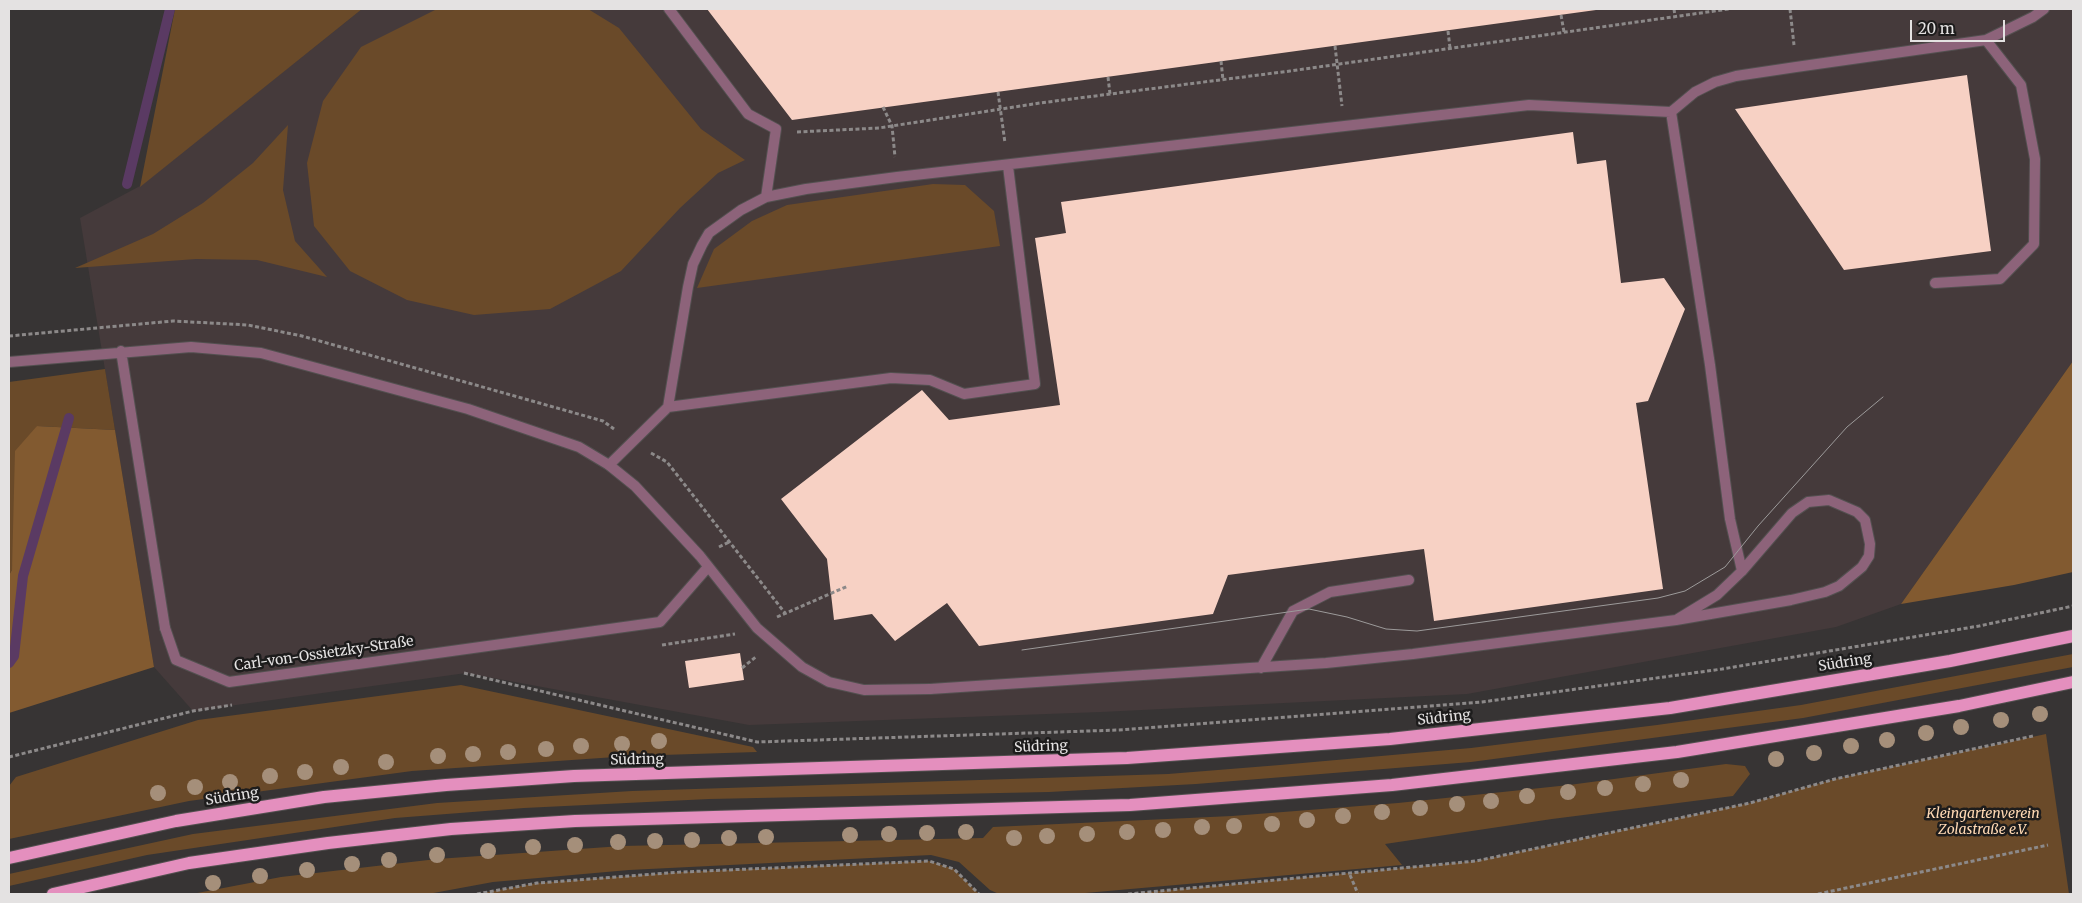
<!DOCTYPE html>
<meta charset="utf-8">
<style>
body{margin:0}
#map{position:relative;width:2082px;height:903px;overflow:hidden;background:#373434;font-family:Merriweather,serif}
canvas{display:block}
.frame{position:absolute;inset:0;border:10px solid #e4e2e2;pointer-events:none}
.scale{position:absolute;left:1910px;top:20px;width:95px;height:22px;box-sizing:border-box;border:2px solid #e4e2e2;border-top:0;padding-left:6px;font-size:15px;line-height:18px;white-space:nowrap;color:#e4e2e2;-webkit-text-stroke:4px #1d1c1c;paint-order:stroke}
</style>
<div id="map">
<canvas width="2082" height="903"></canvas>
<div class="frame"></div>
<div class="scale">20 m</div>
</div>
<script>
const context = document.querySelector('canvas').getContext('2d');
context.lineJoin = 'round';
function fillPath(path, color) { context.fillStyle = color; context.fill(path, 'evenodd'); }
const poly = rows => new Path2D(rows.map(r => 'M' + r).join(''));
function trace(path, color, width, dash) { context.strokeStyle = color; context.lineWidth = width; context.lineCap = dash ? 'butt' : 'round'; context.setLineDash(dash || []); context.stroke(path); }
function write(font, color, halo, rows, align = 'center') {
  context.font = font + ' Merriweather,serif'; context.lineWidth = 5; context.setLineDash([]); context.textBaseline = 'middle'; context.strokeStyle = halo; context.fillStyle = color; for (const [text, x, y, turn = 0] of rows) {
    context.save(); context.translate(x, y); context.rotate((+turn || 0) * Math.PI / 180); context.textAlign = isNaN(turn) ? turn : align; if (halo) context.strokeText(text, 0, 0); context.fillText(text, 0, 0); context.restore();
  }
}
fillPath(poly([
 [362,9,2073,9,2073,361,1901,604,1836,627,1467,694,1101,712,749,725,466,673,193,711,154,667,80,218,140,186]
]), '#453a3b');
fillPath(poly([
 [175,9,362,9,140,187],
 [437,9,588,9,619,28,701,129,745,160,718,173,680,208,621,271,550,309,474,315,407,300,350,271,314,226,307,163,323,101,361,47],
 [288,125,283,190,295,241,327,277,257,260,196,259,75,268,153,234,203,203,253,163],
 [933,184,965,185,994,211,1000,246,697,288,714,249,752,221,787,205],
 [105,369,115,430,37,426,12,570,9,575,9,382],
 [2073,654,2073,667,1803,718,1471,762,1196,784,1049,792,709,799,524,808,395,818,147,855,9,886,9,874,193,834,437,803,632,791,1168,774,1280,765,1471,748,1657,725,1801,705],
 [461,685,753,747,757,752,630,756,412,771,189,801,9,839,9,786,16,777,198,720],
 [2046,734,2069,894,1128,894,1476,861,1750,803,1835,779],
 [1726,764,1745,766,1750,774,1733,796,1552,819,1385,844,1402,865,1074,894,999,894,990,890,959,862,931,855,629,870,493,882,428,894,192,894,281,877,437,859,622,846,983,838,993,827,1232,816,1398,803,1569,785],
 [929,861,954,869,979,894,477,894,537,883,682,872]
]), '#6a4a29');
fillPath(poly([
 [2073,361,2073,572,2014,585,1901,604],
 [37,426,115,430,154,667,9,713,9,575,12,570,15,451]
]), '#825a30');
trace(poly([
 [127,184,170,9],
 [9,663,14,656,23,576,69,418]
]), '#5a3a63', 10);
fillPath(poly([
 [707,9,1596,9,1596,10,792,120],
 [1967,75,1991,251,1844,270,1735,109],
 [1573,132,1577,164,1606,160,1621,283,1664,278,1685,309,1648,401,1636,403,1663,589,1434,621,1424,549,1228,575,1213,614,979,646,947,603,895,641,872,614,834,620,827,559,781,499,922,390,949,420,1060,405,1035,238,1066,233,1061,202],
 [740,653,744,680,689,688,685,661]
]), '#f7d1c4');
const lane = poly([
 [669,9,748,114,776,129,766,197],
 [1671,112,1710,365,1730,519,1742,571],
 [1935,283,2000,279,2034,244,2035,159,2021,85,1986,40],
 [668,407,688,287,693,264,702,245,709,233,741,210,766,197,806,189,897,177,1529,105,1671,112,1695,92,1715,82,1736,76,1796,67,1986,40,2033,17,2044,9],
 [609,465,668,407,891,378,930,380,964,394,1035,384,1008,166],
 [165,628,176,660,229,682,660,622,708,567],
 [1261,668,1293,611,1330,592,1409,580],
 [930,689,1326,663,1413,654,1676,620,1791,600,1825,592,1839,586,1862,567,1869,556,1870,544,1865,520,1857,512,1829,500,1808,502,1792,513,1742,571,1717,595,1676,620]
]);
const street = poly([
 [121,351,165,628],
 [9,362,191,347,261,353,468,409,579,447,609,465,635,486,700,556,757,628,802,667,829,682,864,690,930,689]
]);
const primary = poly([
 [9,858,176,821,324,797,446,785,574,776,1127,758,1390,739,1670,708,1950,661,2073,636],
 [53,894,189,863,328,843,451,829,575,821,1130,805,1392,785,1677,752,1959,706,2073,682]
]);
trace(lane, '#535050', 12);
trace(street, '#535050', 12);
trace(primary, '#535050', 14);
trace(poly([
 [1674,9,1675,16],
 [1790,9,1794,45],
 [1561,15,1564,32],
 [1448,31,1450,48],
 [1335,46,1342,106],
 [1221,61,1223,80],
 [1108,77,1110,94],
 [998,92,1005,143],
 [883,107,892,126,895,157],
 [797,132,879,128,1040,103,1290,71,1729,9],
 [9,336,173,321,248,325,302,336,603,421,614,429],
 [651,453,667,462,785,613],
 [719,547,729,542],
 [777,617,848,586],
 [662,645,735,634],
 [742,668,757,656],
 [464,673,757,742,1119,730,1482,702,1722,669,1979,626,2073,606],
 [9,757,193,711,232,705],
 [1350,875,1358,894],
 [477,894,537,883,682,872,929,861,954,869,979,894],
 [1128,894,1476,861,1750,803,1835,779,2033,736],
 [1818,894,2048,845]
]), '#8c8989', 3, [4, 2.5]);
trace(lane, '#8d637a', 10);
trace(street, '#8d637a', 10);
trace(primary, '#e48fbe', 12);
trace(poly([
 [1022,650,1309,609,1347,617,1386,629,1417,631,1658,598,1685,591,1725,567,1758,526,1847,427,1883,397]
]), '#9c9a9a', 1);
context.fillStyle = '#a58f7a';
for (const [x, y] of [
 [2040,714],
 [2001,720],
 [1961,727],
 [1926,733],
 [1887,740],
 [659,741],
 [622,744],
 [581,746],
 [1851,746],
 [546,749],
 [508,752],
 [1814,753],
 [473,754],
 [438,756],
 [1776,759],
 [386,762],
 [341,767],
 [305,772],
 [270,776],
 [1681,780],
 [230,782],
 [1643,784],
 [195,787],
 [1605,788],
 [1568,792],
 [158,793],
 [1527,796],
 [1491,801],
 [1457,804],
 [1420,808],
 [1382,812],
 [1343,816],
 [1307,820],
 [1272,824],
 [1234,826],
 [1202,827],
 [1163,830],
 [966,832],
 [1127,832],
 [927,833],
 [889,834],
 [1087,834],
 [850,835],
 [1047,836],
 [766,837],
 [729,838],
 [1014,838],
 [692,840],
 [655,841],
 [618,842],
 [575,845],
 [533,847],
 [488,851],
 [437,855],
 [389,860],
 [352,864],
 [307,870],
 [260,876],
 [213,883]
]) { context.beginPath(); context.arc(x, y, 8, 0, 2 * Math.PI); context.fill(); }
write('14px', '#e4e2e2', '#1d1c1c', [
 ["Carl-von-Ossietzky-Straße",324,654,-8],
 ["Südring",1845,663,-9],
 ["Südring",1444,718,-6],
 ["Südring",1041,747,-2],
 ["Südring",637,760,-1],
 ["Südring",232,797,-9]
]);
write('italic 14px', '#ffd9b4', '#1d1c1c', [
 ["Kleingartenverein",1983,814],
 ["Zolastraße e.V.",1983,830]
]);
</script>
